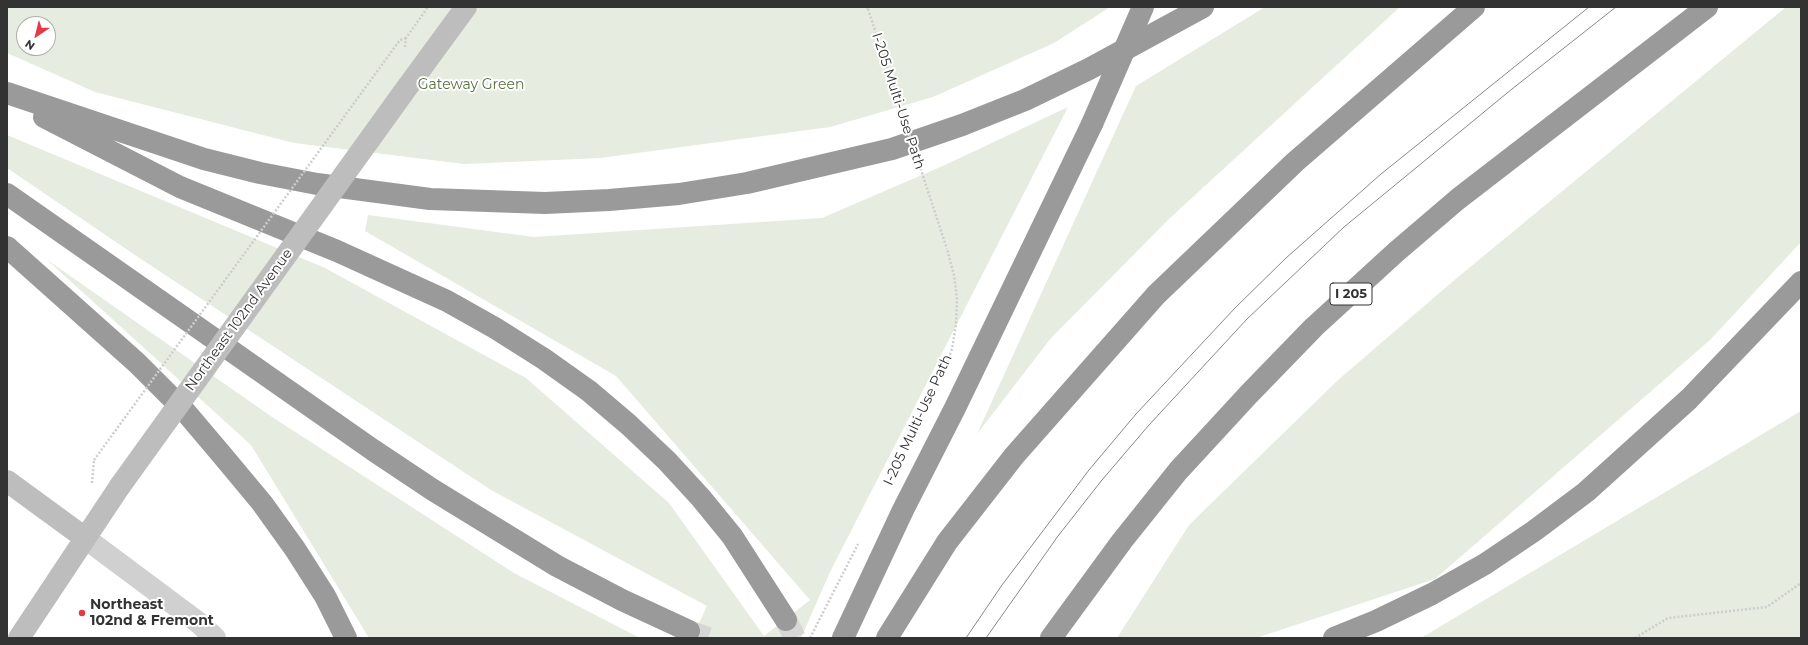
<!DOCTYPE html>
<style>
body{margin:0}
#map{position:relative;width:1808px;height:645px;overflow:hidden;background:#fff;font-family:Montserrat,sans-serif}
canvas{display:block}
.frame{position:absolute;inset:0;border:8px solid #333;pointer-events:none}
.north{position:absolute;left:16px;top:16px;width:40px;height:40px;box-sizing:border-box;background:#fff;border:1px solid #adadad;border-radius:50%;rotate:215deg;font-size:11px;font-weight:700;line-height:16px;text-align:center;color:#333}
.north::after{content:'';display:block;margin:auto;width:14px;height:18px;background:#e63946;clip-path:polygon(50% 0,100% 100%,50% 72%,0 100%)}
</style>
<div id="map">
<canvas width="1808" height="645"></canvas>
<div class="frame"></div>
<div class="north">N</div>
</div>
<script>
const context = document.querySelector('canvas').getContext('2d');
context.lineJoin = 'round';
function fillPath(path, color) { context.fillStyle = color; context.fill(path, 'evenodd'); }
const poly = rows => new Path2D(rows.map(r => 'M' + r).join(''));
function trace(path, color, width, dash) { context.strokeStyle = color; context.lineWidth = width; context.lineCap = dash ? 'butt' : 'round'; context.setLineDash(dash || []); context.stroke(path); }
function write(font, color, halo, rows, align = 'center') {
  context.font = font + ' Montserrat,sans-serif'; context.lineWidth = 4; context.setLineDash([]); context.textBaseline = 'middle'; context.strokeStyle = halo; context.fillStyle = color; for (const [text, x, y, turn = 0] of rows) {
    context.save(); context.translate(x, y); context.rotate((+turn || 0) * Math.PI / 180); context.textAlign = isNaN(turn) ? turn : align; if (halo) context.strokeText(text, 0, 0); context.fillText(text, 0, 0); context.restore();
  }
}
fillPath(poly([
 [7,7,1110,7,1054,43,933,97,830,127,600,158,464,164,294,143,95,92,7,53],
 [24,24,48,24,48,48,24,48],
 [1265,7,1400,7,1170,218,1051,338,977,434,1136,86],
 [1786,7,1801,7,1801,242,1710,340,1435,579,1256,638,1117,638,1189,525,1338,380,1458,277],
 [1068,107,830,572,801,638,692,638,707,606,491,490,138,257,7,168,7,135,325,268,526,378,669,503,764,636,810,600,616,376,365,231,368,215,534,237,822,218,945,165],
 [46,259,272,417,514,573,640,638,369,638,251,445],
 [1801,411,1801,638,1421,638]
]), '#e6ecdf');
trace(poly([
 [786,620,795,638],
 [689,631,708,638]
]), '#d6d6d6', 22, [22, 11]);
trace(poly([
 [867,7,868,9],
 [405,47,406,38,428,7],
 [946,366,952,349,956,324,957,299,954,275,947,249],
 [92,483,94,460],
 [810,638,858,544],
 [1635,638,1668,618,1767,607,1801,583]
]), '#cdcdcd', 2.5, [2, 2]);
trace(poly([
 [85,538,199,623,215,638]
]), '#d0d0d0', 22);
trace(poly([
 [403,93,466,7],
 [7,481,85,538],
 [19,638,120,486]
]), '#bdbdbd', 22);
trace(poly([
 [7,93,204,159,260,173,317,184,430,199,545,203,609,200,679,194,747,183,892,149,962,125,1025,100,1089,69,1203,7],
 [44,117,180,187,337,251,447,301,495,328,544,359,589,391,629,425,667,461,701,498,732,536,786,620],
 [7,194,373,450,433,490,557,566,622,600,689,631],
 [7,247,137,363,183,409,222,455,262,503,295,549,325,596,346,638],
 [843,638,903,510,955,408,1092,124],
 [887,638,947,542,1014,456,1156,295,1295,162,1474,7],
 [1051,638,1122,541,1178,471,1249,394,1314,327,1396,252,1458,199,1707,7],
 [1334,638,1376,621,1432,594,1485,564,1534,531,1586,492,1689,399,1801,282]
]), '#9a9a9a', 22);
trace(poly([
 [966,638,1002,585,1089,470,1136,414,1235,308,1286,258,1381,174,1589,7],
 [986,638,1058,536,1102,480,1149,425,1247,319,1344,227,1512,89,1616,7]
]), '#888', 1);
trace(poly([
 [868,9,947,249],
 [94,460,400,40,406,38]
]), '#cdcdcd', 2.5, [2, 2]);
trace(poly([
 [120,486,403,93]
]), '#bdbdbd', 22);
trace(poly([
 [1092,124,1143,7]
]), '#9a9a9a', 22);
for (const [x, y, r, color] of [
 [82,613,4,"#e63946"]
]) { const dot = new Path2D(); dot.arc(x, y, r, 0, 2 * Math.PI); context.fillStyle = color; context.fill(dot); trace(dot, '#fff', 1.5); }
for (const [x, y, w] of [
 [1351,294,42]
]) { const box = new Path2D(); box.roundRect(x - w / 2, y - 11, w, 22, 3); context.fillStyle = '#fff'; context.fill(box); trace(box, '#333', 1); }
write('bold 13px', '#333', null, [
 ["I 205",1351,294]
]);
write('14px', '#56703f', '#fff', [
 ["Gateway Green",471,85]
]);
write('14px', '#333', '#fff', [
 ["I-205 Multi-Use Path",898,101,72],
 ["Northeast 102nd Avenue",239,320,-54],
 ["I-205 Multi-Use Path",918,420,-65]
]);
write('bold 14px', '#333', '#fff', [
 ["Northeast",90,605],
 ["102nd & Fremont",90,621]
], 'left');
</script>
